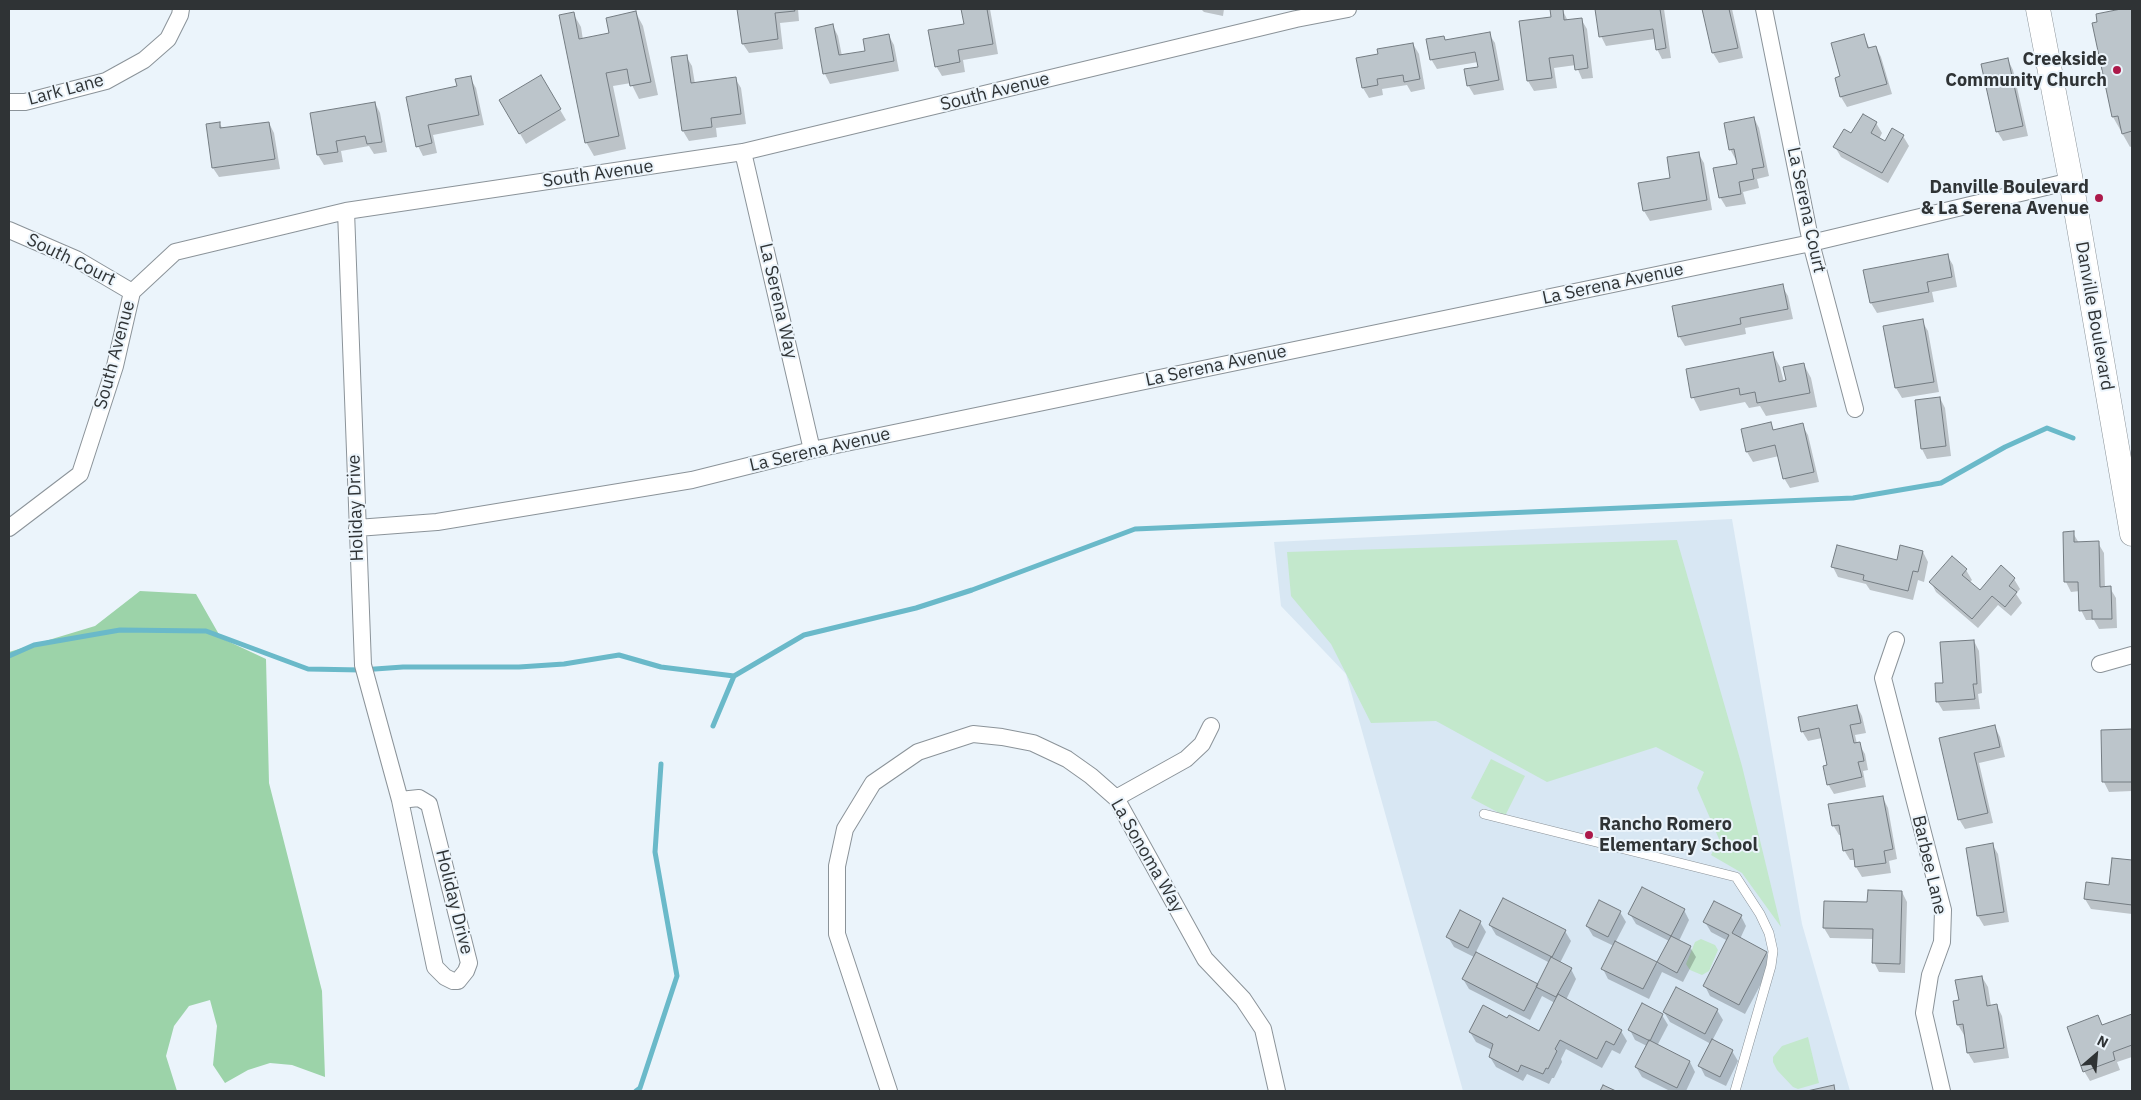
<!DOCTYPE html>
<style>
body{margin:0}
#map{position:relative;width:2141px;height:1100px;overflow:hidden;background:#ebf4fb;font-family:"IBM Plex Sans",sans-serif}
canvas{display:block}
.frame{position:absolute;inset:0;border:10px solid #2f3335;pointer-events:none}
.north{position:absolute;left:2071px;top:1030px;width:50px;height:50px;-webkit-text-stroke:4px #ebf4fb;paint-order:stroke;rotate:27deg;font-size:14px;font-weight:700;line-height:20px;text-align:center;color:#2f3335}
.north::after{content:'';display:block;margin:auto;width:18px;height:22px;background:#2f3335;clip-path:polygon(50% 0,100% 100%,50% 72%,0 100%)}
</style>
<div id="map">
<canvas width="2141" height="1100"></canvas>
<div class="frame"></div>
<div class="north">N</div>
</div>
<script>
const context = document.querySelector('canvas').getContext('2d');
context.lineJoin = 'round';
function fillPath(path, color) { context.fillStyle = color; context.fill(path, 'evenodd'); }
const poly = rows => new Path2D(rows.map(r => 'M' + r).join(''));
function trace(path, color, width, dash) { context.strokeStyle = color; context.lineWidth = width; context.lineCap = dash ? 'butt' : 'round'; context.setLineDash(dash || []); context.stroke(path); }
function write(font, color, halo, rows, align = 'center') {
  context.font = font + ' "IBM Plex Sans",sans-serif'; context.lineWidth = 4; context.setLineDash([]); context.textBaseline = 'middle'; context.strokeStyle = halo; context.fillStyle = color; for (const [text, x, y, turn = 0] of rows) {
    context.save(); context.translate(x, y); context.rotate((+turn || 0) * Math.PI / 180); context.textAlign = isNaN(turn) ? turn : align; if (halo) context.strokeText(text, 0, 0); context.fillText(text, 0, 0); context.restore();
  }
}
fillPath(poly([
 [1732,519,1802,924,1850,1091,1463,1091,1346,674,1281,606,1274,542]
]), '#d8e7f3');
fillPath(poly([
 [1677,540,1742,766,1781,927,1742,873,1711,855,1719,839,1697,788,1704,772,1656,747,1547,782,1436,721,1371,723,1331,644,1291,596,1287,552],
 [1491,759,1525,776,1505,816,1471,798],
 [1701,939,1715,945,1718,950,1709,971,1702,975,1690,970,1686,964,1695,942],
 [1808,1037,1819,1083,1798,1089,1793,1087,1777,1070,1773,1062,1773,1057,1782,1046]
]), '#c3e8cc');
fillPath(poly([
 [140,591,196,594,221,638,266,659,269,783,322,991,325,1077,292,1065,270,1063,248,1070,225,1083,213,1065,217,1026,210,1000,189,1006,174,1026,166,1056,177,1091,9,1091,9,652,95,626]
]), '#9cd3a9');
fillPath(poly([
 [738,9,798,9,799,21,780,23,783,49,749,53,743,44],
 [962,9,990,9,998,54,963,60,965,72,942,76,936,66,965,25],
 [1201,9,1224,9,1223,16,1204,12],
 [1562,9,1568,21,1581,19,1587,29,1593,78,1582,79,1576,65,1554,68,1557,88,1534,91,1528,81,1553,18],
 [1596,9,1664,9,1671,58,1662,59,1657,49,1655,39,1606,46,1601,36],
 [1704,9,1732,9,1743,58,1719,63,1713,53],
 [2127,9,2132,9,2132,146,2130,147,2113,117,2093,24,2099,23,2097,15],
 [573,13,581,27,583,40,611,34,636,13,643,26,658,95,639,99,631,83,613,86,626,149,594,156,586,142],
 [833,26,838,36,842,56,866,52,889,36,894,45,899,71,830,84,825,74,816,29],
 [1489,34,1495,43,1504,90,1474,95,1468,85,1479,68,1478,62,1437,69,1431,59,1446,41],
 [1863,35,1870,49,1876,47,1881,57,1892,94,1847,107,1841,97,1836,78,1842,77],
 [1413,44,1419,54,1425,89,1411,92,1407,85,1382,89,1383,95,1369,98,1363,88,1379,55],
 [686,56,692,66,695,84,735,78,741,88,746,124,716,128,717,137,689,141,683,131,672,58],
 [2008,60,2013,70,2028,136,2003,141,1997,131],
 [541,77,566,120,526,144,501,101],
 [470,78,476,88,484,125,433,135,437,153,423,156,418,146,407,98,458,87],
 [375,103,380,113,387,152,374,154,369,146,341,151,343,162,324,165,318,155,311,114],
 [1863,116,1876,123,1882,133,1879,139,1885,143,1903,136,1909,146,1888,183,1841,157,1835,147,1852,135],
 [1754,118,1759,128,1769,176,1757,179,1759,188,1743,192,1746,204,1726,207,1720,197,1738,164,1730,149],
 [219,123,223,129,269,123,274,133,280,169,219,177,213,168],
 [1698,153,1704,163,1712,210,1650,221,1644,211,1672,179],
 [1947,255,1953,265,1957,287,1932,292,1934,302,1877,313,1871,303],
 [1782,286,1788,296,1793,319,1745,328,1746,334,1685,346,1679,336],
 [1922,321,1928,331,1939,392,1902,398,1896,388,1885,327],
 [1773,354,1780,367,1784,382,1787,381,1804,365,1811,378,1817,407,1766,416,1760,406,1749,408,1745,402,1700,411,1693,397],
 [1940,398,1945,408,1951,456,1927,459,1922,449],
 [1770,424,1774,431,1802,425,1808,435,1819,482,1790,488,1784,478,1779,456,1753,462,1747,452],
 [2073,533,2079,543,2098,543,2104,553,2105,588,2110,588,2116,598,2117,628,2099,629,2094,620,2086,620,2081,610,2080,591,2071,592,2066,582],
 [1923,552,1928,562,1924,582,1918,580,1913,600,1870,590,1866,584,1838,577,1833,567,1897,561],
 [2001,567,2014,579,2020,589,2016,594,2022,603,2011,616,1998,605,1978,628,1936,592,1931,582,1966,570,1972,580,1969,583,1980,592],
 [1974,641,1979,651,1982,693,1978,694,1980,709,1943,711,1937,701,1945,684],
 [1857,706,1862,716,1866,733,1855,735,1857,744,1859,744,1865,754,1868,770,1863,771,1866,787,1834,794,1828,784,1828,766,1822,738,1808,741,1802,731],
 [1995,727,2000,737,2005,757,1979,763,1993,823,1965,829,1959,819,1941,739],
 [2132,730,2132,791,2109,792,2104,782,2102,731],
 [1883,798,1888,808,1897,859,1889,861,1891,873,1862,877,1856,867,1855,860,1850,860,1844,850,1842,835,1839,835,1833,825],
 [1992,844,1998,854,2009,922,1984,926,1978,916],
 [2113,859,2132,862,2132,914,2091,909,2085,899,2110,886],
 [1902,892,1907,902,1905,973,1879,972,1874,962,1874,939,1830,938,1824,928,1869,904],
 [1684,910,1689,920,1679,941,1690,947,1696,957,1683,982,1662,972,1649,999,1608,979,1603,969,1614,946,1593,936,1587,926,1620,912,1626,922,1615,943,1657,964,1669,941,1636,924,1630,914],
 [1741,916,1746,926,1740,939,1766,953,1772,963,1745,1014,1710,996,1705,986,1728,941,1711,932,1705,922],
 [1480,922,1486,932,1475,954,1538,986,1550,963,1496,935,1490,925,1565,931,1571,941,1560,963,1571,969,1576,979,1566,1000,1621,1031,1627,1041,1620,1054,1612,1050,1602,1068,1566,1049,1561,1059,1562,1062,1554,1078,1552,1078,1549,1084,1527,1074,1523,1081,1496,1067,1490,1057,1492,1050,1476,1042,1470,1032,1508,1020,1539,1032,1555,1003,1542,996,1530,1020,1469,989,1463,979,1474,957,1454,947,1448,937],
 [1982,977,1988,987,1991,1006,1997,1006,2002,1016,2009,1058,1974,1063,1968,1053,1966,1035,1964,1035,1958,1025,1954,1002,1960,1001],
 [1717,1010,1723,1020,1712,1041,1732,1051,1738,1061,1726,1086,1705,1076,1700,1066,1711,1044,1670,1022,1664,1012],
 [1662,1015,1668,1025,1657,1046,1690,1062,1695,1072,1686,1091,1670,1091,1642,1077,1636,1067,1647,1046,1635,1040,1630,1030],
 [2132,1015,2132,1057,2117,1062,2120,1070,2090,1081,2084,1071,2098,1017,2103,1026]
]), '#0003');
trace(poly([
 [9,656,34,645,120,630,206,631,308,669,361,670,403,667,519,667,564,664,619,655,661,667,734,676],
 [713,726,734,676,804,635,916,608,972,590,1135,529,1853,498,1941,483,2005,447,2047,428,2073,438],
 [636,1091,640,1088,677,976,655,852,661,764]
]), '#6ab9c9', 5);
const building = poly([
 [737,9,794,9,795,11,775,13,778,39,742,44,737,9],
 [961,9,987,9,993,44,958,50,960,62,935,67,928,30,964,24,961,9],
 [1550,9,1563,9,1564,20,1582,18,1588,68,1575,70,1573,55,1549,58,1552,78,1527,81,1519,21,1551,17,1550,9],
 [1595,9,1660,9,1666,48,1656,50,1653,29,1599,37,1595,9],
 [1702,9,1729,9,1738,48,1712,53,1702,9],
 [2121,9,2132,9,2132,131,2122,134,2118,116,2112,117,2092,23,2097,22,2096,14,2121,9],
 [636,11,651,82,630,86,627,69,606,73,619,136,585,143,559,15,574,12,579,39,609,33,606,18,636,11],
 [833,24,839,55,865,51,863,39,889,34,894,61,823,74,815,28,833,24],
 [1490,32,1499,80,1467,86,1464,69,1478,67,1475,52,1430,60,1426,39,1444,36,1445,40,1490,32],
 [1864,34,1868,48,1876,46,1887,84,1840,97,1835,78,1840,76,1831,43,1864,34],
 [1413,43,1420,79,1404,82,1403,75,1377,79,1378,85,1362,88,1356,58,1378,54,1377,49,1413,43],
 [687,55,691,83,736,77,741,114,711,118,712,127,682,131,671,57,687,55],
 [2008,58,2023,126,1996,132,1981,64,2008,58],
 [541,75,561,109,519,134,499,100,541,75],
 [471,76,479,115,428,125,432,143,416,147,406,97,457,86,455,79,471,76],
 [375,102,382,142,367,144,365,136,336,141,338,152,317,155,310,113,375,102],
 [1863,114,1877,122,1871,133,1885,141,1892,128,1904,135,1882,173,1833,147,1844,129,1851,133,1863,114],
 [1754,117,1764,167,1752,169,1754,179,1739,182,1741,194,1719,198,1713,168,1737,164,1734,149,1729,150,1724,123,1754,117],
 [220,122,220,128,269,122,275,159,212,168,206,124,220,122],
 [1699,152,1707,200,1643,211,1638,183,1670,178,1667,157,1699,152],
 [1948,254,1952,277,1927,282,1929,292,1870,303,1863,270,1948,254],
 [1783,284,1788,309,1740,318,1741,324,1678,337,1672,306,1783,284],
 [1923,319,1934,382,1895,388,1883,326,1923,319],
 [1773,352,1779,382,1786,380,1783,367,1804,363,1810,393,1757,403,1755,392,1740,395,1739,388,1691,398,1686,369,1773,352],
 [1940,397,1946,446,1921,449,1915,400,1940,397],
 [1771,422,1773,430,1803,423,1814,472,1783,479,1775,445,1746,452,1741,429,1771,422],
 [2074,531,2074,542,2099,541,2100,587,2111,586,2112,619,2092,619,2092,610,2079,611,2078,582,2064,582,2063,532,2074,531],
 [1837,545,1897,560,1900,545,1923,551,1918,572,1913,571,1908,591,1863,580,1864,575,1831,567,1837,545],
 [1952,556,1967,569,1962,575,1980,590,2001,565,2015,578,2009,586,2017,592,2005,607,1992,596,1972,619,1929,582,1952,556],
 [1974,640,1977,684,1973,684,1975,699,1936,702,1935,683,1943,683,1940,642,1974,640],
 [1857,705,1861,723,1850,725,1854,743,1860,742,1864,761,1858,762,1862,777,1827,785,1823,766,1827,765,1819,728,1801,732,1798,717,1857,705],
 [1995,725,2000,747,1974,753,1988,813,1958,820,1939,738,1995,725],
 [2132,729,2132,782,2102,782,2101,730,2132,729],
 [1883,796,1893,849,1884,851,1886,863,1855,867,1853,849,1843,851,1839,825,1832,826,1828,804,1883,796],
 [1993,843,2004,912,1977,916,1966,848,1993,843],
 [2112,858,2132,860,2132,905,2084,899,2086,882,2109,885,2112,858],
 [1642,887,1685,909,1671,936,1628,914,1642,887],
 [1868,890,1902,891,1900,964,1872,963,1873,929,1823,928,1824,901,1867,902,1868,890],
 [1503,898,1566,930,1552,957,1489,925,1503,898],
 [1599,900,1621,911,1608,937,1586,926,1599,900],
 [1714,901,1742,915,1732,933,1767,952,1739,1005,1703,986,1729,935,1703,922,1714,901],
 [1460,910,1481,921,1468,948,1446,937,1460,910],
 [1671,936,1691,946,1677,973,1657,962,1671,936],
 [1615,941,1657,962,1643,989,1601,969,1615,941],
 [1476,952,1538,984,1524,1011,1462,979,1476,952],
 [1551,957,1572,968,1556,997,1536,987,1551,957],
 [1982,976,1987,1006,1997,1004,2004,1048,1967,1053,1963,1024,1957,1025,1953,1001,1959,1000,1955,980,1982,976],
 [1676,987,1718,1009,1705,1034,1663,1012,1676,987],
 [1558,994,1622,1030,1614,1045,1606,1041,1597,1059,1560,1040,1555,1049,1557,1051,1548,1069,1546,1068,1543,1074,1521,1065,1518,1072,1489,1057,1493,1044,1469,1032,1483,1005,1507,1018,1509,1015,1539,1031,1558,994],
 [1642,1003,1663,1014,1650,1041,1628,1030,1642,1003],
 [2132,1014,2132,1045,2113,1052,2115,1060,2083,1072,2067,1027,2098,1015,2102,1025,2132,1014],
 [1712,1039,1733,1050,1720,1077,1698,1066,1712,1039],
 [1649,1040,1690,1061,1677,1088,1635,1067,1649,1040],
 [1603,1085,1616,1091,1600,1091,1603,1085],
 [1834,1085,1835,1091,1807,1091,1834,1085]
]);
fillPath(building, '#bcc5cb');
trace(building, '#747c82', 1);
const service = poly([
 [1484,814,1736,877,1760,914,1769,933,1773,951,1771,966,1735,1091]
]);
const minor = poly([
 [1764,9,1811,243,1855,409],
 [9,102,25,102,106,81,144,60,168,39,180,15,181,9],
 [743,152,812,450],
 [346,211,363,665,400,800,435,967,445,977,453,981,458,981,466,971,469,963,429,804,419,798,400,800],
 [9,230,76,259,132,292],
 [9,528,80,474,115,366,132,292,175,252,346,211,743,152,1296,19,1348,9],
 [357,528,437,522,692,480,812,450,1811,243,2071,181],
 [1896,640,1883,678,1943,910,1942,942,1930,975,1924,1013,1942,1091],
 [2100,664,2132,655],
 [1116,798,1186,759,1202,744,1211,726],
 [889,1091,837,934,837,866,845,829,873,783,918,752,973,734,1002,737,1033,743,1067,759,1091,776,1116,798,1205,959,1243,999,1263,1029,1277,1091]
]);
const secondary = poly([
 [2038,9,2071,181,2132,534]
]);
trace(service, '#8b9399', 10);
trace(minor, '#8b9399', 18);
trace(secondary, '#8b9399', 25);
trace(service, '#fff', 9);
trace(minor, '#fff', 16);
trace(secondary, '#fff', 24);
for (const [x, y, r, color] of [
 [2117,70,5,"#ac194a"],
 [2099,198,5,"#ac194a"],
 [1589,835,5,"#ac194a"]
]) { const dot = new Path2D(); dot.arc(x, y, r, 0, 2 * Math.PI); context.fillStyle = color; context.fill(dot); trace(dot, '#ebf4fb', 2); }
write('bold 18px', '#2f3335', '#ebf4fb', [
 ["Creekside",2107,60],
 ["Community Church",2107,81],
 ["Danville Boulevard",2089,188],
 ["& La Serena Avenue",2089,209],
 ["Rancho Romero",1599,825,"left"],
 ["Elementary School",1599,846,"left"]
], 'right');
write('18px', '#2f3335', '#ebf4fb', [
 ["Lark Lane",66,90,-15],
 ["South Avenue",995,92,-14],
 ["South Avenue",598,174,-8],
 ["La Serena Court",1806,210,78],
 ["South Court",71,260,26],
 ["La Serena Avenue",1613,284,-12],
 ["La Serena Way",778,301,77],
 ["Danville Boulevard",2094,316,80],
 ["South Avenue",115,355,-75],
 ["La Serena Avenue",1216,366,-12],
 ["La Serena Avenue",820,450,-13],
 ["Holiday Drive",356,508,-92],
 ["La Sonoma Way",1147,856,60],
 ["Barbee Lane",1929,865,77],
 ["Holiday Drive",454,902,76]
]);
</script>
